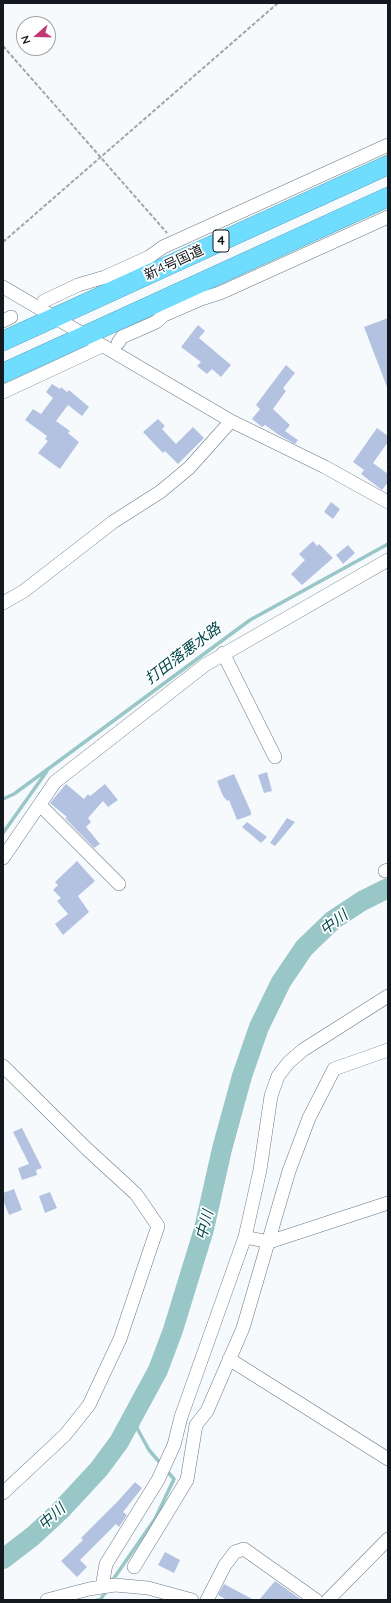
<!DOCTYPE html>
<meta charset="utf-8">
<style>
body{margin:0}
#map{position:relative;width:391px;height:1603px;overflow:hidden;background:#f6fafd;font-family:Quicksand,sans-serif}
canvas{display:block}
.frame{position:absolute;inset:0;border:4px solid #13191e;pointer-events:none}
.north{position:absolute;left:16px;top:16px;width:40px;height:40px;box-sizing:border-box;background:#fff;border:1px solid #a1a3a5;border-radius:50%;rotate:250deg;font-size:11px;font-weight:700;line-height:16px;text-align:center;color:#13191e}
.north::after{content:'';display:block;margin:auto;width:14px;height:18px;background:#c03771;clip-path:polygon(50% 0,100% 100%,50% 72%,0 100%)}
</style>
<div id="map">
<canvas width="391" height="1603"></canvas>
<div class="frame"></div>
<div class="north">N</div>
</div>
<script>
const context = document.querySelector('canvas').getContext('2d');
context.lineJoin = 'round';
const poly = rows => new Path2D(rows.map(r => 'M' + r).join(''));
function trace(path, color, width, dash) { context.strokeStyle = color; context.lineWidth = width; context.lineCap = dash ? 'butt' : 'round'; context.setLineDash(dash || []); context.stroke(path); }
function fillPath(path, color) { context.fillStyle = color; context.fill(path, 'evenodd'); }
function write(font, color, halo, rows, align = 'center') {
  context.font = font + ' Quicksand,"Noto Sans JP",sans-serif'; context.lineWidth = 3.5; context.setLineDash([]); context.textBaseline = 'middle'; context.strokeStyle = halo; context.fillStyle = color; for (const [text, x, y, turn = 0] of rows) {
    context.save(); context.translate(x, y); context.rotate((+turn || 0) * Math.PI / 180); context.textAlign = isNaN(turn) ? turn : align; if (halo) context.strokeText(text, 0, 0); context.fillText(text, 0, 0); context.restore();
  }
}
trace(poly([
 [3,799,14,794,48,769,250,620,388,544],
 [3,833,47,771],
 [132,1419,149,1450,162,1465],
 [112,1581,155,1519,174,1479,166,1470],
 [97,1600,100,1600,107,1590]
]), '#99c6c7', 3.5);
trace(poly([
 [3,1559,33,1536,61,1510,99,1469,119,1442,158,1370,173,1330,204,1229,222,1149,242,1076,259,1027,281,982,304,948,333,920,362,901,388,888]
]), '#99c6c7', 20);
fillPath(poly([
 [388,318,388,387,387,387,364,327],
 [198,325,205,331,199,338,231,365,221,377,212,369,207,374,197,366,201,362,181,347],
 [286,365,295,373,283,388,286,391,273,409,290,425,285,431,298,440,295,444,279,435,265,425,262,427,252,419,260,409,256,405],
 [52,384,60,389,61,387,67,392,69,390,89,407,82,416,68,405,56,421,70,431,68,433,79,442,60,469,38,453,48,441,45,439,47,436,25,420,33,409,41,414,53,398,46,392],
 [158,419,165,426,162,429,176,444,193,427,204,438,178,464,165,451,163,453,143,432],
 [377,428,388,436,388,442,373,463,388,474,388,482,382,490,361,474,364,470,353,462],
 [331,502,340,509,333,519,324,512],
 [313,541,317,546,319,544,333,558,302,585,291,574,305,560,299,554],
 [348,545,355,553,343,564,336,555],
 [267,772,272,791,264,793,258,775],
 [234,774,251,812,251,815,237,820,229,800,227,801,223,796,217,781],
 [66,784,84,799,88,794,90,796,105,784,118,800,108,807,103,801,88,818,91,822,86,827,100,844,94,848,65,818,67,817,50,803],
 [287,818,295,822,275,846,270,843],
 [247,822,267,837,261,843,242,827],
 [77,861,95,881,78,896,89,912,63,935,55,924,68,914,57,901,61,898,53,890,58,885,55,882],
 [22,1128,42,1168,36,1170,37,1175,22,1180,18,1168,29,1164,13,1132],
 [14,1189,22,1210,9,1215,3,1200,3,1193],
 [50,1192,57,1208,45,1213,39,1196],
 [135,1482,142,1488,123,1512,127,1515,119,1527,116,1524,80,1560,87,1567,77,1577,61,1561,83,1540,81,1538,118,1501],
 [165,1552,180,1560,174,1573,158,1565],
 [275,1581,302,1600,259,1600],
 [224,1584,254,1600,227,1600,218,1595]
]), '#b4c2e2');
const minor = poly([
 [3,287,231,421,325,467,388,502],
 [44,301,78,285,105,277,149,257,163,247,388,145],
 [3,321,11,317],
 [118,343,122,337,156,322,164,315,201,299,220,293,388,217],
 [3,392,102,346],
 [3,603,24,591,113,522,160,492,189,468,231,421],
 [223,653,275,757],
 [40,805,119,884],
 [3,858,55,782,205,665,388,560],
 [385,871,388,870],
 [3,1066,88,1150,136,1194,158,1226,120,1339,89,1405,65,1435,3,1493],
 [245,1237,269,1242,388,1203],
 [229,1359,388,1459],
 [134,1567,187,1480,196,1425,207,1411,243,1328,289,1171,309,1118,334,1069,388,1050],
 [102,1587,106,1564,158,1480,174,1445,181,1417,245,1237,260,1170,271,1096,278,1076,289,1062,303,1050,388,996],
 [47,1600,89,1589,115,1585,148,1588,192,1600],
 [207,1600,225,1565,235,1552,244,1549,316,1600],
 [328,1600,388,1539]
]);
const highway = poly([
 [3,341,388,165],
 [3,373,388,197]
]);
trace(minor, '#697987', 14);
trace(highway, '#5098b0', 20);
trace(poly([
 [3,46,167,233],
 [3,242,278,3]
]), '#a1a5a9', 2, [4, 2]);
trace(minor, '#fff', 13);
trace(highway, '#71ddfe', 19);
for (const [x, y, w] of [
 [221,241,16]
]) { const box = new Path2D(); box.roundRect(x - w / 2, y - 11, w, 22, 3); context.fillStyle = '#fff'; context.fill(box); trace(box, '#13191e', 1); }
write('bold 13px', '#13191e', null, [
 ["4",221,241]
]);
write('14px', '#13191e', '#fff', [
 ["新4号国道",174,263,-25]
]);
write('italic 15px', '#01484a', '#fff', [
 ["打田落悪水路",183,654,-37],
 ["中川",334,923,-37],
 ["中川",205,1225,-75],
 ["中川",52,1517,-42]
]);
</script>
